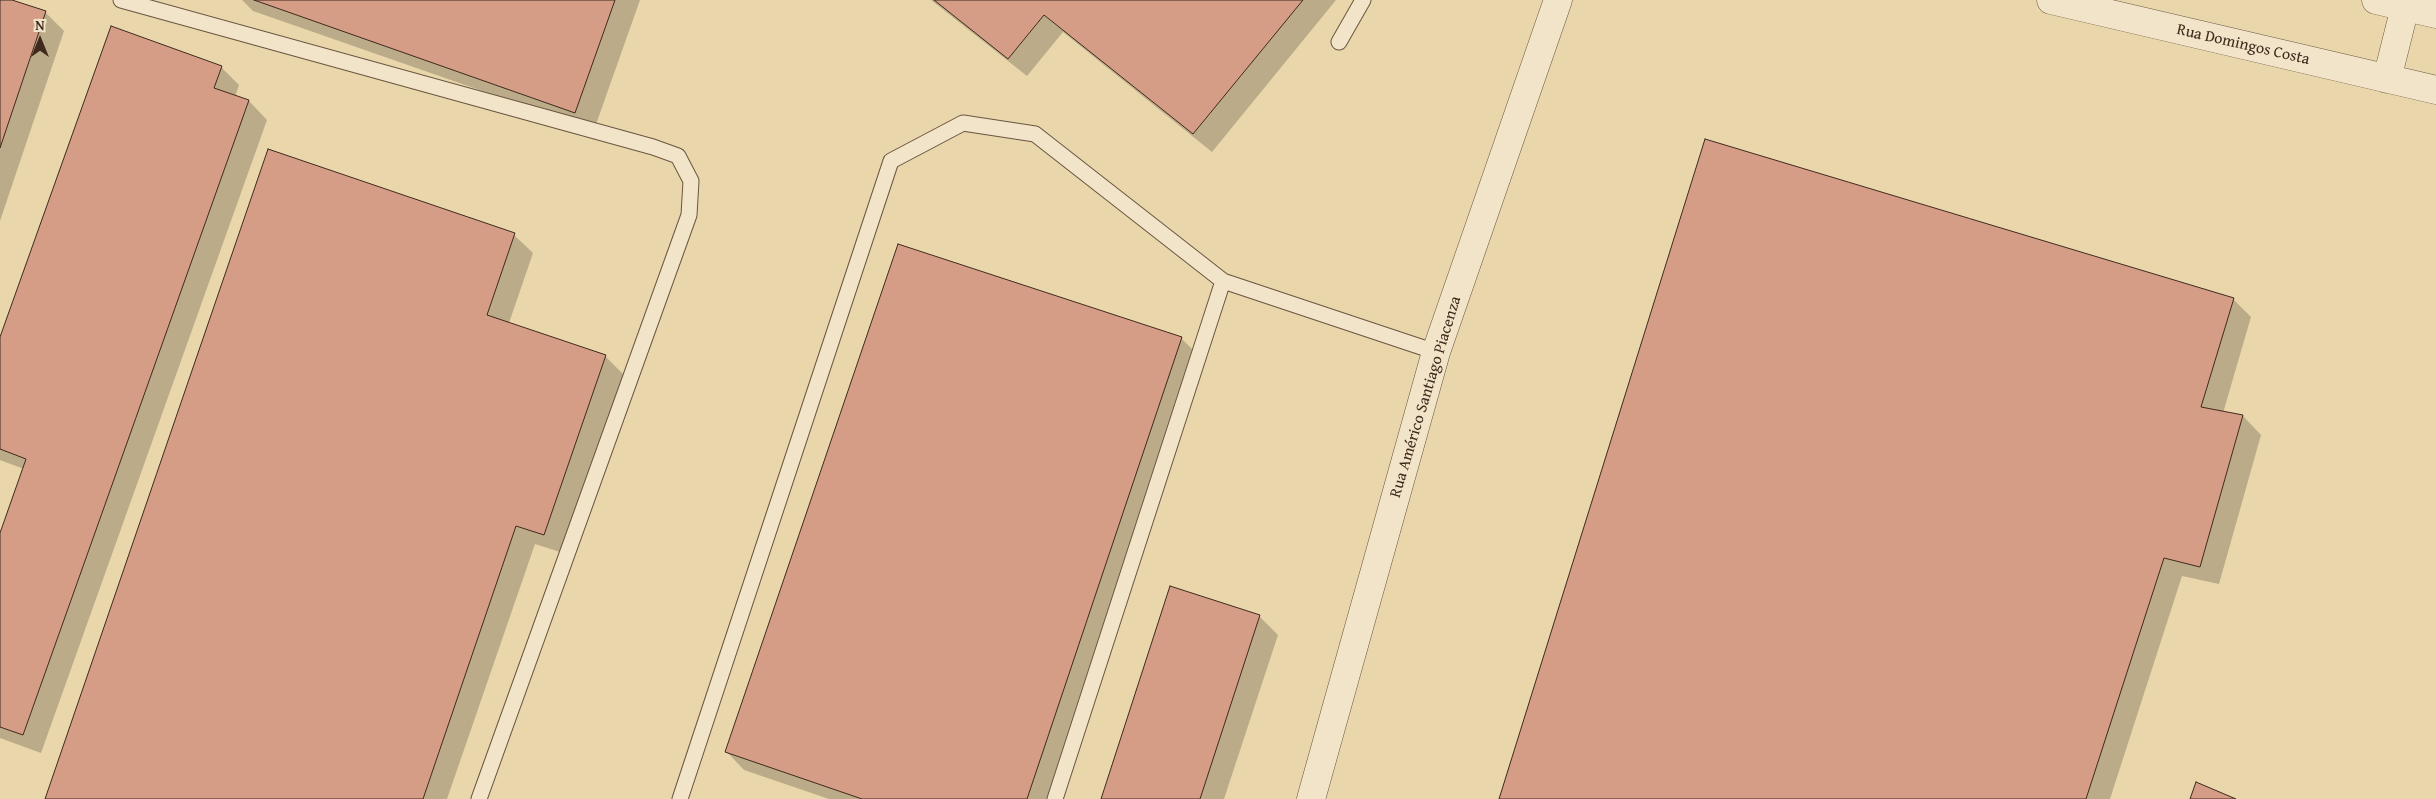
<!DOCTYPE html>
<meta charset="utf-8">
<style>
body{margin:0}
#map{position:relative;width:2436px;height:799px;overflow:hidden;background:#ead6ab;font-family:"Gentium Book Plus",serif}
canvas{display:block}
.north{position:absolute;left:15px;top:15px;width:50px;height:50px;-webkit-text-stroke:4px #f1e4c8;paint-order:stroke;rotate:0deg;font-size:14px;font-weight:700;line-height:20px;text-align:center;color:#3f2a1d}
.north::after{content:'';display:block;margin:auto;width:18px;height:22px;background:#3f2a1d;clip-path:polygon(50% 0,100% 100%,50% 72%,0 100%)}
</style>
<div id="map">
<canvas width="2436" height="799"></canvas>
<div class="north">N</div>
</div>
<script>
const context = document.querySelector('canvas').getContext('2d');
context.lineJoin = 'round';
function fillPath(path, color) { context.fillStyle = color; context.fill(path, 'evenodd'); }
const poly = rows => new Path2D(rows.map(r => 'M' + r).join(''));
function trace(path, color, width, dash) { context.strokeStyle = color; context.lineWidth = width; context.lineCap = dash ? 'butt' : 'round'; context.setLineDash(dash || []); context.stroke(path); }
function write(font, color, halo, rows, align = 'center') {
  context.font = font + ' "Gentium Book Plus",serif'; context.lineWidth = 4; context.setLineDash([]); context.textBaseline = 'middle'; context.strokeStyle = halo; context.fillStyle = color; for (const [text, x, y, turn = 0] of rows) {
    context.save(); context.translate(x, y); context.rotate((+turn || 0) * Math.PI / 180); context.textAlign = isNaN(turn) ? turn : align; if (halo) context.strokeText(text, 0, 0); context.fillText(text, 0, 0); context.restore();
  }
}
fillPath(poly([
 [0,0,8,0,45,12,64,31,0,221],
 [242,0,640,0,594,130,253,11],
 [931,0,1336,0,1212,152,1063,32,1027,76],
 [221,67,239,85,235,97,249,101,267,120,41,753,0,738,0,537,24,469,0,460,0,341],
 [514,235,533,253,509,323,605,356,624,375,563,553,535,544,447,799,46,799],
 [2233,299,2251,317,2223,413,2243,416,2261,435,2219,584,2182,576,2110,799,1501,799],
 [1181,338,1200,357,1052,799,829,799,744,770,726,751],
 [1259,616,1278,635,1224,799,1103,799]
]), '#0003');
const building = poly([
 [0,0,12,0,46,11,0,148,0,0],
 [254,0,615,0,575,113,254,0],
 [934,0,1303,0,1193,134,1044,15,1008,59,934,0],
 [111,26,222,66,214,88,249,100,23,735,0,727,0,533,26,459,0,449,0,337,111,26],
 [1705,139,2234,298,2201,407,2243,415,2200,567,2164,558,2086,799,1499,799,1705,139],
 [268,149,515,233,487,315,606,355,544,535,516,526,423,799,45,799,268,149],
 [898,244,1182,337,1027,799,862,799,725,752,898,244],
 [1170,586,1260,615,1200,799,1101,799,1170,586],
 [2196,782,2236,799,2190,799,2196,782]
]);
fillPath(building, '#d59c86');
trace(building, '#3f2a1d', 1);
const service = poly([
 [121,0,653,147,678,156,691,181,689,215,479,799],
 [1339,42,1363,0],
 [680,799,891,161,963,123,1035,134,1223,281,1436,352],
 [1055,799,1223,281]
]);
const minor = poly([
 [2051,0,2436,90],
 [2376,0,2436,14],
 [2387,79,2405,7],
 [1311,799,1436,352,1558,0]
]);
trace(service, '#6a5540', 17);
trace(minor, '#6a5540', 29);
trace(service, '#f1e4c8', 15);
trace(minor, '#f1e4c8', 28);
write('16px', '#3f2a1d', '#f1e4c8', [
 ["Rua Domingos Costa",2243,45,13],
 ["Rua Américo Santiago Piacenza",1426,397,-73]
]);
</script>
